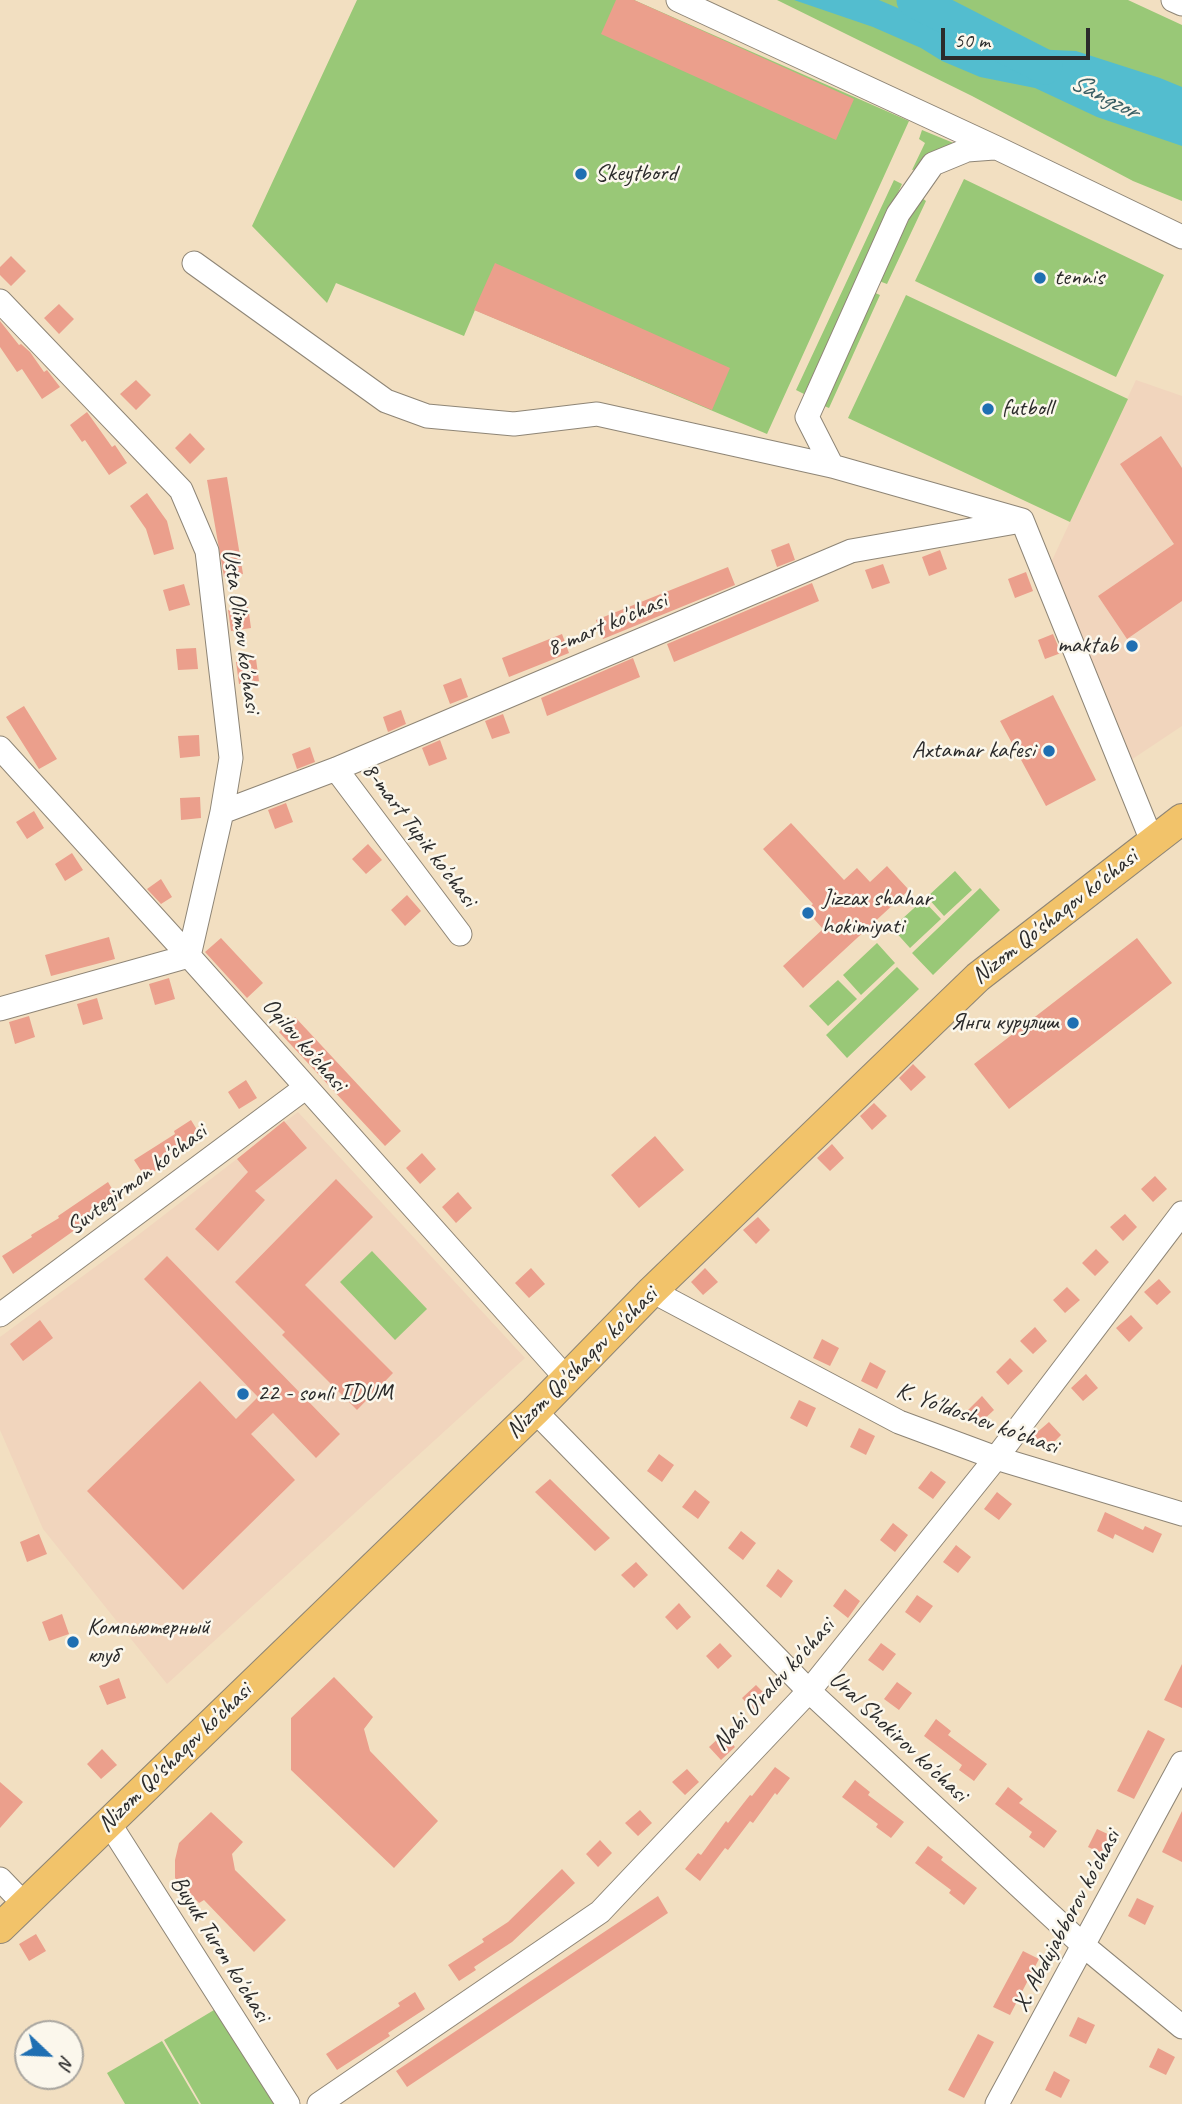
<!DOCTYPE html>
<meta charset="utf-8">
<style>
body{margin:0}
#map{position:relative;width:1182px;height:2104px;overflow:hidden;background:#f2dfc1;font-family:Caveat,sans-serif}
canvas{display:block}
.north{position:absolute;left:14px;top:2020px;width:70px;height:70px;box-sizing:border-box;background:#fbf7ec;border:2px solid #a8a59f;border-radius:50%;rotate:113deg;font-size:19px;font-weight:700;line-height:28px;text-align:center;color:#2b2b2b}
.north::after{content:'';display:block;margin:auto;width:24px;height:32px;background:#1f6fb2;clip-path:polygon(50% 0,100% 100%,50% 72%,0 100%)}
.scale{position:absolute;left:941px;top:28px;width:149px;height:32px;box-sizing:border-box;border:4px solid #2b2b2b;border-top:0;padding-left:9px;font-size:21px;line-height:24px;white-space:nowrap;color:#2b2b2b;-webkit-text-stroke:5px #fbf7ec;paint-order:stroke}
</style>
<div id="map">
<canvas width="1182" height="2104"></canvas>
<div class="north">N</div>
<div class="scale">50 m</div>
</div>
<script>
const context = document.querySelector('canvas').getContext('2d');
context.lineJoin = 'round';
function fillPath(path, color) { context.fillStyle = color; context.fill(path, 'evenodd'); }
const poly = rows => new Path2D(rows.map(r => 'M' + r).join(''));
function trace(path, color, width, dash) { context.strokeStyle = color; context.lineWidth = width; context.lineCap = dash ? 'butt' : 'round'; context.setLineDash(dash || []); context.stroke(path); }
function write(font, color, halo, rows, align = 'center') {
  context.font = font + ' Caveat,sans-serif'; context.lineWidth = 5; context.setLineDash([]); context.textBaseline = 'middle'; context.strokeStyle = halo; context.fillStyle = color; for (const [text, x, y, turn = 0] of rows) {
    context.save(); context.translate(x, y); context.rotate((+turn || 0) * Math.PI / 180); context.textAlign = isNaN(turn) ? turn : align; if (halo) context.strokeText(text, 0, 0); context.fillText(text, 0, 0); context.restore();
  }
}
fillPath(poly([
 [1136,380,1182,396,1182,726,1131,760,1049,567],
 [298,1112,525,1358,167,1684,43,1529,0,1430,0,1337,129,1242]
]), '#f1d5bd');
fillPath(poly([
 [357,0,634,0,909,121,767,434,475,310,464,336,336,283,327,303,252,226],
 [777,0,1128,0,1182,25,1182,201,1133,181,972,96],
 [922,130,956,144,918,169,912,170,925,143,919,139],
 [964,179,1164,275,1116,377,915,281],
 [894,180,902,184,804,394,796,390],
 [922,198,926,201,887,284,879,281,915,207],
 [873,292,880,295,829,408,822,405],
 [906,295,1128,399,1070,522,848,418],
 [955,871,972,890,944,916,927,897],
 [980,888,1000,910,933,975,912,953],
 [923,900,941,919,910,948,892,928],
 [877,943,895,963,861,995,843,975],
 [897,967,919,989,847,1058,826,1035],
 [838,980,857,999,828,1026,809,1006],
 [372,1251,427,1309,395,1340,340,1282],
 [219,2007,275,2104,201,2104,164,2040],
 [162,2041,199,2104,125,2104,107,2073]
]), '#99c877');
fillPath(poly([
 [794,0,879,0,980,43,1030,49,1076,51,1160,78,1182,87,1182,146,1097,117,1035,88,980,77,942,61,921,48,873,27]
]), '#53bdcf');
trace(poly([
 [914,0,1045,67]
]), '#53bdcf', 35);
fillPath(poly([
 [616,0,634,0,854,99,836,140,601,34],
 [11,256,26,271,11,286,0,275,0,267],
 [495,263,730,368,712,410,474,310],
 [59,304,74,319,59,334,44,318],
 [0,321,19,345,21,344,30,352,44,372,47,370,60,387,42,399,22,369,17,372,0,347],
 [136,380,151,395,136,410,120,394],
 [87,412,112,447,115,445,127,463,109,475,85,440,82,442,70,425],
 [190,433,205,449,190,464,175,448],
 [1161,436,1182,468,1182,601,1127,639,1098,596,1174,544,1120,464],
 [227,477,243,574,224,577,207,480],
 [147,493,167,521,174,549,154,555,146,529,130,506],
 [789,543,795,560,777,567,771,550],
 [940,550,947,569,929,576,922,557],
 [883,564,890,583,872,589,865,570],
 [728,567,735,585,603,639,596,620],
 [1026,572,1033,591,1015,598,1008,579],
 [812,583,819,601,674,662,667,644],
 [184,584,190,605,169,611,163,590],
 [248,606,251,628,231,631,228,610],
 [562,634,569,653,509,677,502,658],
 [1053,634,1061,653,1045,659,1038,640],
 [196,648,198,669,178,670,176,649],
 [633,658,640,677,547,716,541,698],
 [256,659,259,681,239,684,236,662],
 [461,678,468,697,450,704,443,685],
 [1053,695,1096,780,1046,806,1000,721],
 [24,706,57,759,39,769,6,717],
 [401,710,406,724,388,732,383,717],
 [503,714,510,733,492,739,485,721],
 [199,735,200,756,180,758,178,736],
 [440,740,447,759,429,766,422,748],
 [310,747,315,762,297,769,292,754],
 [200,797,201,818,181,820,180,798],
 [286,803,293,822,275,829,268,810],
 [34,811,44,828,27,839,16,822],
 [791,823,844,880,857,868,870,882,887,866,909,890,803,988,783,966,823,929,806,910,813,904,763,849],
 [368,844,382,860,366,874,352,859],
 [72,853,83,870,65,881,55,864],
 [161,879,172,897,161,904,147,889],
 [407,895,421,911,405,926,391,910],
 [109,937,115,959,51,976,45,955],
 [221,938,263,983,247,998,205,952],
 [1137,938,1172,983,1009,1109,974,1064],
 [169,978,175,999,155,1005,149,984],
 [97,998,103,1019,83,1025,77,1004],
 [29,1016,35,1037,15,1044,9,1022],
 [295,1017,401,1131,385,1146,279,1032],
 [913,1064,926,1077,911,1091,899,1078],
 [246,1080,257,1098,239,1109,228,1092],
 [874,1103,887,1116,872,1130,860,1116],
 [191,1120,202,1138,161,1164,163,1166,145,1177,134,1160,175,1134,174,1131],
 [284,1121,307,1148,255,1191,265,1200,218,1251,195,1229,248,1172,237,1159],
 [655,1136,684,1170,639,1208,611,1175],
 [832,1144,844,1158,830,1171,817,1158],
 [422,1153,436,1169,420,1184,406,1168],
 [1155,1176,1167,1189,1153,1202,1141,1189],
 [336,1179,373,1217,305,1285,393,1373,357,1410,282,1335,285,1332,235,1282],
 [108,1182,118,1199,85,1220,86,1222,13,1274,2,1256,32,1237,31,1235,59,1218,58,1216],
 [458,1192,472,1208,456,1223,442,1207],
 [1125,1214,1137,1227,1123,1241,1110,1227],
 [758,1217,770,1230,756,1244,743,1230],
 [1096,1249,1109,1262,1095,1276,1082,1263],
 [167,1256,340,1434,316,1458,273,1413,251,1434,295,1480,183,1590,87,1491,200,1381,236,1419,258,1397,144,1279],
 [531,1268,545,1284,529,1298,515,1283],
 [705,1268,718,1282,703,1295,691,1282],
 [1159,1279,1171,1292,1157,1305,1144,1292],
 [1067,1287,1080,1300,1065,1313,1053,1300],
 [1131,1315,1143,1328,1129,1342,1116,1328],
 [40,1320,53,1338,23,1361,10,1344],
 [1035,1327,1047,1341,1033,1354,1020,1341],
 [822,1339,839,1348,830,1366,813,1358],
 [1010,1358,1023,1371,1008,1385,996,1372],
 [870,1362,886,1371,877,1389,861,1381],
 [1086,1374,1098,1388,1083,1401,1071,1388],
 [982,1396,994,1410,980,1423,968,1410],
 [799,1400,816,1408,807,1427,790,1418],
 [1049,1422,1061,1435,1047,1449,1034,1435],
 [859,1428,875,1436,866,1455,850,1447],
 [659,1454,674,1465,662,1482,647,1471],
 [931,1471,946,1482,933,1499,918,1488],
 [550,1479,610,1538,595,1551,535,1492],
 [695,1490,710,1502,698,1519,682,1507],
 [997,1492,1012,1504,999,1520,984,1509],
 [1105,1512,1143,1530,1145,1526,1162,1534,1153,1553,1115,1534,1113,1539,1097,1531],
 [893,1523,908,1535,895,1552,880,1540],
 [741,1531,756,1543,743,1560,728,1548],
 [39,1534,47,1554,27,1562,20,1542],
 [956,1545,971,1557,958,1573,943,1562],
 [636,1562,648,1575,634,1588,621,1575],
 [778,1569,793,1581,781,1598,766,1586],
 [845,1589,860,1601,848,1618,833,1606],
 [917,1595,933,1606,920,1623,905,1612],
 [679,1603,691,1617,677,1630,665,1617],
 [62,1614,69,1634,49,1641,42,1622],
 [720,1643,732,1656,718,1669,706,1656],
 [881,1643,896,1654,883,1671,868,1660],
 [1182,1664,1182,1708,1164,1700],
 [334,1677,373,1717,364,1729,370,1751,438,1821,394,1868,291,1770,291,1718],
 [119,1678,126,1698,107,1705,99,1686],
 [897,1682,912,1693,899,1710,884,1699],
 [756,1685,769,1698,754,1711,742,1698],
 [936,1719,951,1731,948,1735,987,1764,974,1781,959,1770,962,1765,924,1736],
 [1148,1730,1165,1739,1134,1799,1117,1791],
 [723,1734,735,1747,721,1760,709,1747],
 [102,1749,117,1765,101,1779,87,1764],
 [775,1767,790,1778,777,1795,775,1793,753,1823,750,1821,728,1850,725,1848,700,1881,685,1869,698,1853,701,1855,726,1821,728,1823,750,1795,752,1796],
 [687,1769,699,1782,685,1795,672,1782],
 [855,1780,870,1792,868,1795,904,1822,891,1838,876,1827,878,1824,842,1797],
 [0,1782,23,1802,0,1828],
 [1008,1787,1023,1799,1019,1803,1057,1831,1044,1848,1029,1837,1032,1832,995,1804],
 [640,1810,652,1823,638,1836,625,1823],
 [1182,1811,1182,1862,1162,1852],
 [211,1812,243,1842,232,1854,235,1870,286,1920,254,1952,204,1900,199,1903,175,1878,175,1860,179,1843],
 [1097,1829,1114,1837,1105,1855,1088,1847],
 [600,1840,612,1853,598,1867,586,1854],
 [928,1846,943,1857,941,1860,977,1888,964,1905,949,1893,951,1890,915,1863],
 [562,1869,575,1883,512,1942,474,1967,476,1970,459,1981,448,1965,484,1942,482,1939,508,1922],
 [658,1896,668,1913,407,2087,396,2071],
 [1137,1898,1154,1906,1145,1925,1128,1916],
 [36,1934,46,1951,29,1961,19,1944],
 [1023,1951,1039,1959,1010,2015,993,2007],
 [415,1992,425,2009,388,2033,390,2036,337,2070,326,2054,400,2006,398,2003],
 [1078,2017,1095,2025,1086,2044,1069,2036],
 [978,2034,994,2042,964,2098,948,2090],
 [1158,2048,1175,2057,1166,2075,1149,2067],
 [1054,2071,1070,2080,1061,2098,1045,2090]
]), '#eb9f8c');
const minor = poly([
 [678,0,997,148,1182,237],
 [1173,0,1182,4],
 [194,263,386,401,427,416,514,424,597,414,832,466,1022,520,1152,841],
 [0,301,181,490,207,551,231,758,222,812,189,956,0,1009],
 [832,466,807,417,898,214,933,164,967,150,994,148],
 [0,748,189,956,567,1379],
 [336,769,460,934],
 [222,812,336,769,851,551,1016,522],
 [652,1291,899,1422,996,1458,1182,1514],
 [0,1315,305,1088],
 [535,1411,809,1691,1084,1946,1182,2027],
 [109,1823,288,2104],
 [0,1879,24,1904],
 [319,2104,600,1912,809,1691,996,1458,1182,1213],
 [997,2104,1182,1763]
]);
const major = poly([
 [0,1928,535,1411,652,1291,978,977,1182,819]
]);
trace(minor, '#8e8576', 25);
trace(major, '#8e8576', 32);
trace(minor, '#fff', 23);
trace(major, '#f2c36a', 30);
for (const [x, y, r, color] of [
 [581,174,7,"#1f6fb2"],
 [1040,278,7,"#1f6fb2"],
 [988,409,7,"#1f6fb2"],
 [1132,646,7,"#1f6fb2"],
 [1049,751,7,"#1f6fb2"],
 [808,913,7,"#1f6fb2"],
 [1073,1023,7,"#1f6fb2"],
 [243,1394,7,"#1f6fb2"],
 [73,1642,7,"#1f6fb2"]
]) { const dot = new Path2D(); dot.arc(x, y, r, 0, 2 * Math.PI); context.fillStyle = color; context.fill(dot); trace(dot, '#fbf7ec', 2.5); }
write('24px', '#2b2b2b', '#fbf7ec', [
 ["Skeytbord",595,174],
 ["tennis",1054,278],
 ["futboll",1002,409],
 ["maktab",1118,646,"right"],
 ["Axtamar kafesi",1035,751,"right"],
 ["Jizzax shahar",822,899],
 ["hokimiyati",822,927],
 ["Янги курулиш",1059,1023,"right"],
 ["22 - sonli IDUM",257,1394],
 ["Компьютерный",87,1628],
 ["клуб",87,1656]
], 'left');
write('24px', '#2b2b2b', '#fbf7ec', [
 ["8-mart ko'chasi",607,625,-23],
 ["Usta Olimov ko'chasi",241,631,82],
 ["8-mart Tupik ko'chasi",419,835,53],
 ["Nizom Qo'shaqov ko'chasi",1055,917,-38],
 ["Oqilov ko'chasi",304,1045,49],
 ["Suvtegirmon ko'chasi",137,1180,-37],
 ["Nizom Qo'shaqov ko'chasi",582,1363,-45],
 ["K. Yo'ldoshev ko'chasi",977,1419,20],
 ["Nabi O'ralov ko'chasi",774,1685,-48],
 ["Ural Shokirov ko'chasi",898,1737,43],
 ["Nizom Qo'shaqov ko'chasi",175,1758,-44],
 ["X. Abdujabborov ko'chasi",1067,1921,-62],
 ["Buyuk Turon ko'chasi",220,1949,58]
]);
write('italic 26px', '#395e64', '#fbf7ec', [
 ["Sangzor",1104,97,27]
]);
</script>
